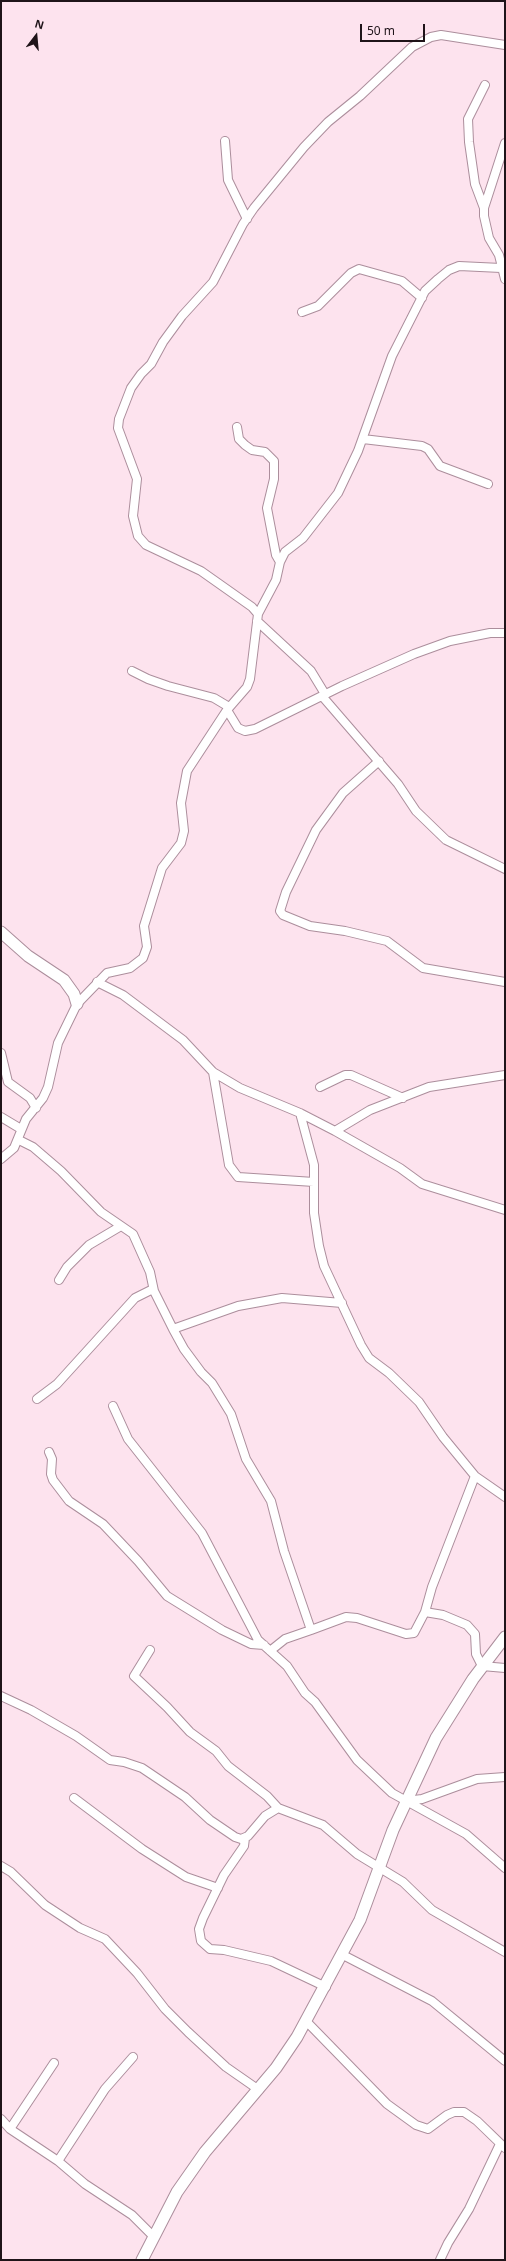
<!DOCTYPE html>
<style>
body{margin:0}
#map{position:relative;width:506px;height:2261px;overflow:hidden;background:#fde3ee;font-family:"Noto Sans",sans-serif}
canvas{display:block}
.frame{position:absolute;inset:0;border:2px solid #1f1419;pointer-events:none}
.north{position:absolute;left:16px;top:16px;width:40px;height:40px;-webkit-text-stroke:3px #fde3ee;paint-order:stroke;rotate:16deg;font-size:11px;font-weight:700;line-height:16px;text-align:center;color:#1f1419}
.north::after{content:'';display:block;margin:auto;width:14px;height:18px;background:#1f1419;clip-path:polygon(50% 0,100% 100%,50% 72%,0 100%)}
.scale{position:absolute;left:360px;top:24px;width:65px;height:18px;box-sizing:border-box;border:2px solid #1f1419;border-top:0;padding-left:5px;font-size:12px;line-height:14px;white-space:nowrap;color:#1f1419;-webkit-text-stroke:3px #fde3ee;paint-order:stroke}
</style>
<div id="map">
<canvas width="506" height="2261"></canvas>
<div class="frame"></div>
<div class="north">N</div>
<div class="scale">50 m</div>
</div>
<script>
const context = document.querySelector('canvas').getContext('2d');
context.lineJoin = 'round';
const poly = rows => new Path2D(rows.map(r => 'M' + r).join(''));
function trace(path, color, width, dash) { context.strokeStyle = color; context.lineWidth = width; context.lineCap = dash ? 'butt' : 'round'; context.setLineDash(dash || []); context.stroke(path); }
const street = poly([
 [225,141,228,180,247,219],
 [505,143,484,208,484,216,489,238,499,255,505,279],
 [484,208,475,184,469,142,468,119,485,85],
 [302,312,318,306,351,273,359,269,402,281,422,298],
 [237,427,239,439,245,445,252,450,265,452,274,461,274,479,267,508,276,555,280,562],
 [363,439,422,446,428,449,440,466,488,484],
 [258,614,276,580,280,562,285,552,303,538,338,493,358,451,392,356,425,291,438,279,449,270,459,266,501,268],
 [257,621,311,671,325,694],
 [132,671,148,679,168,686,214,698,229,707],
 [322,696,398,784,416,811,446,840,505,869],
 [227,710,238,728,245,731,255,729,342,686,414,654,450,641,490,633,505,633],
 [379,761,343,793,316,830,286,892,280,911,283,915,310,926,345,931,387,941,423,968,505,982],
 [97,982,123,995,183,1040,213,1072,240,1088,300,1113,335,1131,400,1168,422,1184,505,1210],
 [1,1053,8,1082,30,1098,36,1108],
 [213,1072,229,1165,238,1177,314,1182],
 [320,1087,345,1075,351,1075,403,1098],
 [300,1113,314,1165,314,1213,319,1246,324,1266,361,1345,369,1358,389,1373,419,1402,443,1437,475,1476,505,1497],
 [1,1117,21,1129],
 [335,1131,370,1110,429,1087,505,1075],
 [19,1140,33,1147,61,1171,101,1212,133,1234,150,1272,154,1291,173,1329,184,1349,201,1372,212,1383,231,1414,246,1459,271,1501,284,1551,311,1630,285,1639,270,1651],
 [1,1159,14,1148,26,1119,43,1098,48,1087,58,1043,77,1004,107,973,130,968,143,958,147,947,144,926,162,868,181,843,184,831,181,803,187,771,227,710,247,687,250,679,258,614,252,607,201,571,146,545,138,536,133,516,137,479,118,428,119,419,131,388,141,374,151,364,163,342,182,316,213,282,243,224,254,208,304,147,328,122,360,96,412,47,431,37,441,35,505,45],
 [59,1280,67,1267,89,1245,121,1226],
 [173,1329,238,1306,282,1298,342,1303],
 [37,1399,57,1384,135,1298,153,1289],
 [113,1406,128,1439,202,1533,258,1640,287,1666,305,1693,315,1702,357,1760,392,1793,466,1834,505,1868],
 [49,1452,52,1459,51,1474,53,1480,69,1501,103,1524,138,1561,167,1596,222,1630,251,1644,264,1645],
 [475,1476,432,1587,425,1612,443,1615,467,1625,475,1634,476,1654,482,1666,505,1668],
 [311,1630,346,1617,357,1618,406,1634,414,1633,425,1612],
 [150,1650,134,1676,167,1707,190,1732,216,1751,228,1766,267,1796,278,1808],
 [1,1696,31,1710,76,1736,110,1760,124,1762,142,1768,185,1797,210,1820,235,1837,241,1839,248,1836,265,1816,278,1808,323,1825,357,1854,403,1882,432,1910,505,1952],
 [74,1798,142,1849,186,1877,218,1888],
 [406,1801,422,1799,477,1779,505,1777],
 [245,1838,244,1846,224,1875,203,1918,199,1929,201,1941,210,1949,224,1950,271,1961,326,1987],
 [1,1866,11,1872,45,1905,80,1928,105,1939,137,1973,165,2009,188,2032,226,2067,259,2090],
 [343,1955,432,2001,505,2061],
 [306,2021,387,2104,416,2125,428,2129,447,2115,454,2112,464,2112,477,2121,505,2148],
 [1,2119,10,2129,58,2161,85,2184,132,2215,154,2237],
 [10,2129,54,2063],
 [58,2161,105,2089,133,2057],
 [440,2260,448,2243,469,2209,500,2144]
]);
const secondary = poly([
 [1,932,28,956,64,980,74,994,77,1004],
 [142,2260,177,2192,205,2152,276,2068,297,2037,360,1920,393,1830,436,1738,473,1679,505,1637]
]);
trace(street, '#ac8e9c', 10);
trace(secondary, '#ac8e9c', 13);
trace(street, '#fff', 8);
trace(secondary, '#fff', 11);
</script>
